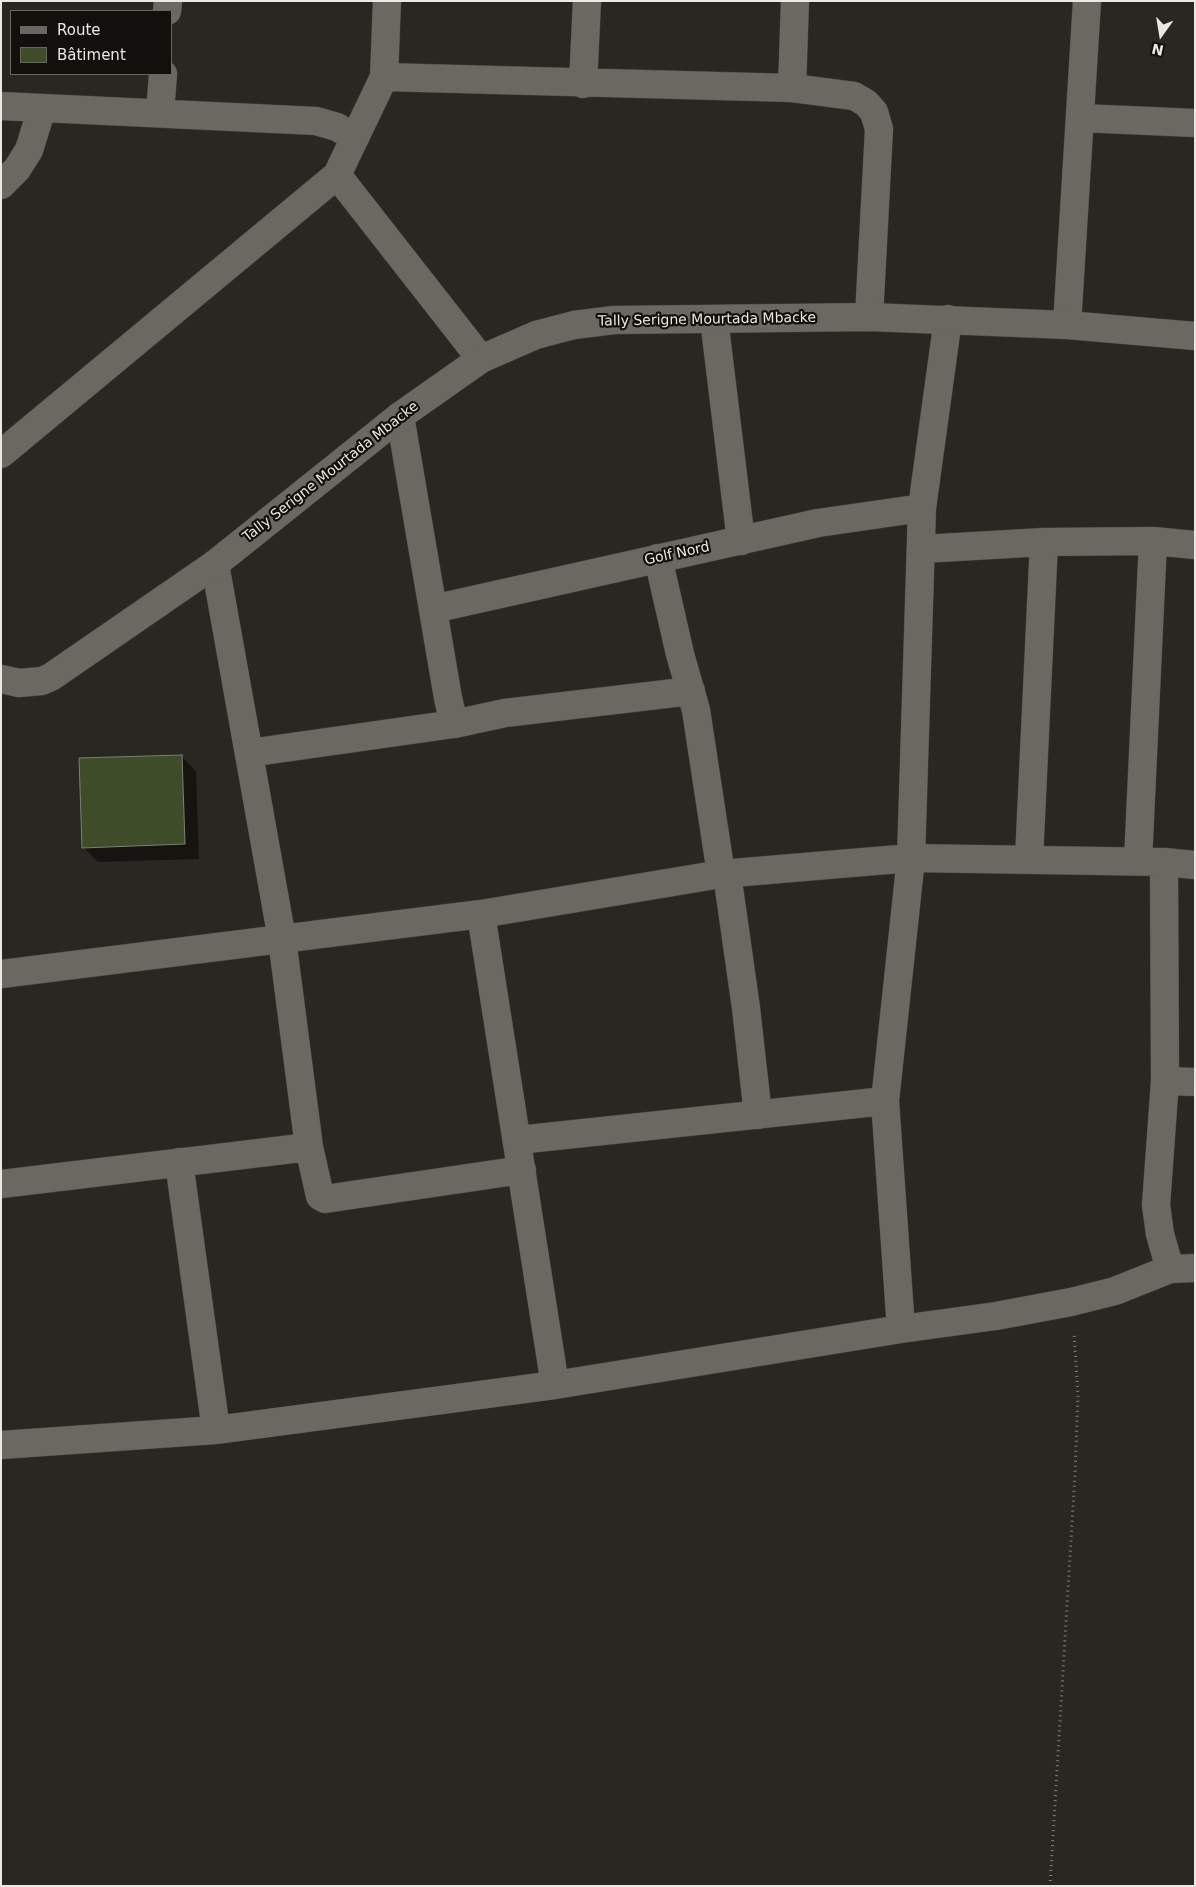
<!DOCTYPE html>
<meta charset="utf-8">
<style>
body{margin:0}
#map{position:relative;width:1196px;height:1887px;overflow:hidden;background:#292721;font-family:"DejaVu Sans",sans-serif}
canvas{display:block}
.frame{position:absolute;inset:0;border:2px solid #e9e8e3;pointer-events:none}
.legend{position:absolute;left:10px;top:10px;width:162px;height:65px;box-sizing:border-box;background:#11100d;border:1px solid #676663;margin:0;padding:6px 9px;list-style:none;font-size:15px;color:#e9e8e3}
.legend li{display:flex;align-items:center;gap:10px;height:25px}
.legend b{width:25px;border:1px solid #676663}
.north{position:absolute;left:1136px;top:10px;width:50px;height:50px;-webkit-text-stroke:4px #11100d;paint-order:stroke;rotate:193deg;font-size:14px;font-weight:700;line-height:20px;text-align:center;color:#e9e8e3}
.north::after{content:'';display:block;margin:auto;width:18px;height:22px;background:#e9e8e3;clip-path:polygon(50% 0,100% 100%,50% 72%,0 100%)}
</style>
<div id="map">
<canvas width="1196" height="1887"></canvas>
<div class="frame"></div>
<ul class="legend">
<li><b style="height:6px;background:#6a6861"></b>Route</li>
<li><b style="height:14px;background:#3f4c29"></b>Bâtiment</li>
</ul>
<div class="north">N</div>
</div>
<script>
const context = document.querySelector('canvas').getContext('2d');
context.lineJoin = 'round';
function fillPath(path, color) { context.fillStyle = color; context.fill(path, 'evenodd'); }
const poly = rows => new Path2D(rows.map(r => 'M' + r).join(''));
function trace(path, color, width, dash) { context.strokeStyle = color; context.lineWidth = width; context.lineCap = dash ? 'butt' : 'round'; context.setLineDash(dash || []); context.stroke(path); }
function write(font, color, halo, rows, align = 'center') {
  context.font = font + ' "DejaVu Sans",sans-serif'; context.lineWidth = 4.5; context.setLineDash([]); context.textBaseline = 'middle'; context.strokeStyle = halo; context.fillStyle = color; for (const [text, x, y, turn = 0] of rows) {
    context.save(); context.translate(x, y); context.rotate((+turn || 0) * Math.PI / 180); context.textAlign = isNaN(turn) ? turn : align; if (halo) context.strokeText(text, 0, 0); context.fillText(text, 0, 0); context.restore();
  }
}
fillPath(poly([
 [181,756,196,771,199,859,98,862,83,847]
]), '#0007');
const building = poly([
 [182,755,185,844,82,848,79,758,182,755]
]);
fillPath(building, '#3f4c29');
trace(building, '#7c7f78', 1);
const street = poly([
 [167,11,168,1],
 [384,77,792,88,854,96,866,103,874,112,879,129,869,317],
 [583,84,587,1],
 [792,88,795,1],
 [1,106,316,121,337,127,355,138],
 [160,113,163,74],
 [1081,118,1195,123],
 [337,175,481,359],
 [1,185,17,169,29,150,42,108],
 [714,319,741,541],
 [1067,325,1087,1],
 [400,416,448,698,454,724],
 [1,454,337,175,384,77,387,1],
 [922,549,1044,542,1153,541,1195,545],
 [658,558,680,654,696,710,721,874],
 [215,564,282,939,309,1147,320,1196,325,1199,522,1170],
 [433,609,818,523,922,508],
 [249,753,454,724,505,713,691,691],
 [1029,859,1044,542],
 [1138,861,1153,541],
 [1164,862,1165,1081,1156,1205,1160,1234,1170,1269],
 [727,874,746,1008,758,1115],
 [481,914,555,1385],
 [1,974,481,914,721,874,911,858,1164,862,1195,865],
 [1165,1081,1195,1082],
 [518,1140,885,1101],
 [179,1162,216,1430],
 [1,1184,309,1147],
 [901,1329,885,1101,911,858,922,508,948,319],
 [1,1445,216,1430,555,1385,901,1329,996,1316,1071,1302,1115,1291,1170,1269,1195,1268]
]);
const secondary = poly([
 [1,679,19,683,42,681,51,677,215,564,400,416,481,359,536,335,574,325,614,320,869,317,1067,325,1195,336]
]);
trace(street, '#45443e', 29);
trace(secondary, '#45443e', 29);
trace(poly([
 [1050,1886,1075,1474,1078,1396,1074,1332]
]), '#81807a', 3, [1, 4]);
trace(street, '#6a6861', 28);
trace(secondary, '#6a6861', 28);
write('14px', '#e9e8e3', '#11100d', [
 ["Tally Serigne Mourtada Mbacke",707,320,-1],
 ["Tally Serigne Mourtada Mbacke",331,472,-38],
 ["Golf Nord",677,554,-12]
]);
</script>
